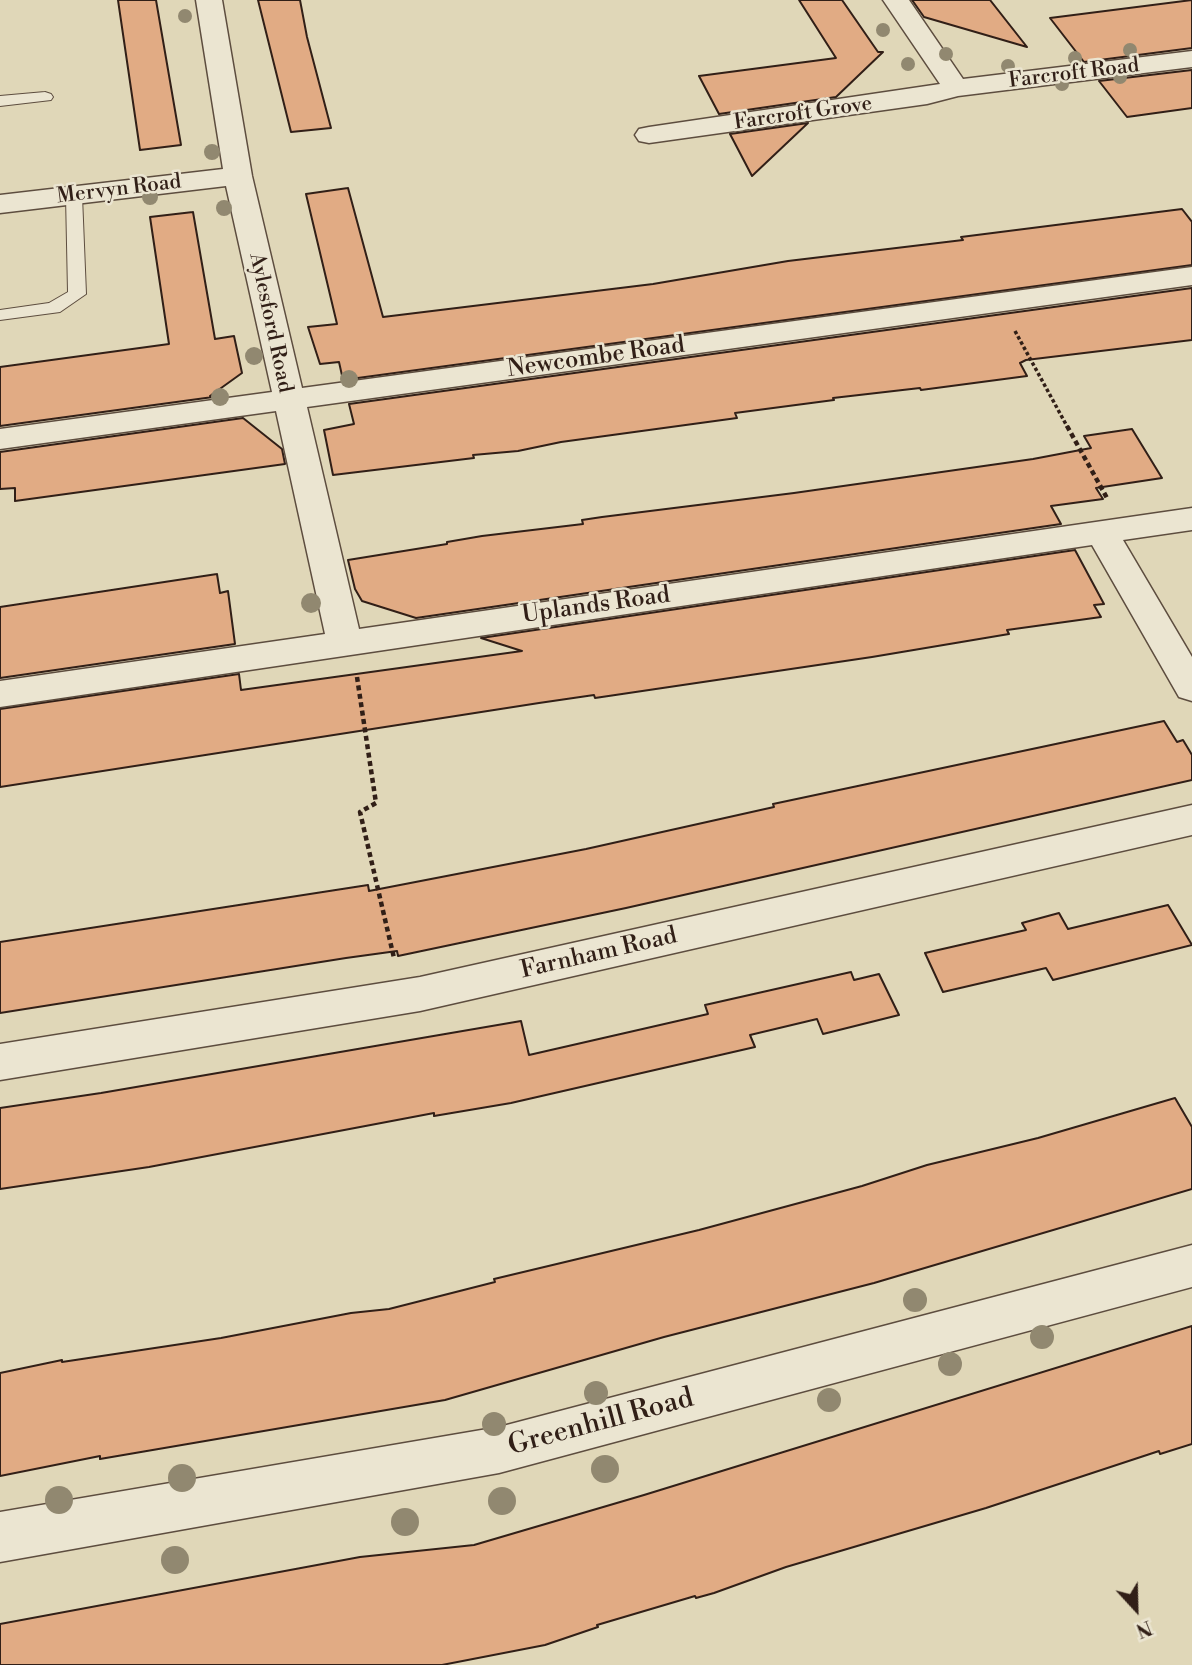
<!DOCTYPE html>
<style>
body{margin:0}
#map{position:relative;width:1192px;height:1665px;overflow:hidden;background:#e0d7b8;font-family:"Libre Bodoni",serif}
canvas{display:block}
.north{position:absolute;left:1101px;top:1574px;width:70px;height:70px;-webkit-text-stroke:5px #ebe5d1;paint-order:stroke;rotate:158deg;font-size:19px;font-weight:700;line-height:28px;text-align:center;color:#311f17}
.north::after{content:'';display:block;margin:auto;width:24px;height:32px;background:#311f17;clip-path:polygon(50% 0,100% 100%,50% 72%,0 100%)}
</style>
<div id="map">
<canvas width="1192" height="1665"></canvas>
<div class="north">N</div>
</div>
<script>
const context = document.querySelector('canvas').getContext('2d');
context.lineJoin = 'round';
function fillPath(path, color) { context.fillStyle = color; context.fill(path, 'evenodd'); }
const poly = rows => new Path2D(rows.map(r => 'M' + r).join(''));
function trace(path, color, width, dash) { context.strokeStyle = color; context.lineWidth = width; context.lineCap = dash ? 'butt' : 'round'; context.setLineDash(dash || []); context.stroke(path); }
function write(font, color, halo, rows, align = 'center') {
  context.font = font + ' "Libre Bodoni",serif'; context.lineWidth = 5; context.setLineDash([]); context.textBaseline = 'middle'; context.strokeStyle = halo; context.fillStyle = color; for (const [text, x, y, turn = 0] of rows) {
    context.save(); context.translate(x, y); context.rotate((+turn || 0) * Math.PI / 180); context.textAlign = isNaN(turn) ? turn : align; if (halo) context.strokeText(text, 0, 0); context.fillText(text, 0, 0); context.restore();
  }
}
const building = poly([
 [118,0,156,0,181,145,140,150,118,0],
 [258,0,300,0,307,37,331,128,291,132,258,0],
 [799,0,842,0,878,52,883,52,836,97,719,114,699,76,836,58,799,0],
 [912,0,990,0,1027,47,924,17,912,0],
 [1192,0,1192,48,1084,62,1050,18,1192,0],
 [1192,70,1192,108,1127,117,1099,81,1192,70],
 [808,123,752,176,730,134,808,123],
 [348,188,383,317,653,284,788,261,963,240,961,237,1182,209,1192,222,1192,265,343,380,339,362,320,364,308,327,337,324,306,194,348,188],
 [193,212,215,339,234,336,242,373,210,396,213,397,0,426,0,367,169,344,150,217,193,212],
 [1192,288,1192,340,1026,360,1020,363,1027,376,921,390,920,388,833,398,834,400,735,413,737,418,561,442,518,451,473,455,474,458,333,475,324,430,354,424,349,404,1192,288],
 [243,418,282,449,285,464,15,501,15,488,0,489,0,452,243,418],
 [1132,429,1162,478,1096,488,1103,499,1051,506,1061,524,416,618,362,601,355,589,348,560,447,544,447,542,482,536,583,524,582,520,602,517,794,493,1033,459,1091,448,1084,436,1132,429],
 [1075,550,1104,604,1094,605,1101,617,1007,630,1009,634,872,657,595,698,594,695,539,703,0,787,0,709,239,674,241,690,522,651,481,638,1075,550],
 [217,574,220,593,228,591,235,644,0,678,0,607,217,574],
 [1164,721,1177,742,1183,740,1192,755,1192,780,626,908,398,956,397,951,346,958,0,1013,0,942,368,885,369,891,586,849,774,807,773,804,1164,721],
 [1168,905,1192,945,1053,980,1046,968,943,992,925,953,1026,930,1022,923,1059,913,1068,929,1168,905],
 [851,972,854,980,879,974,899,1015,823,1034,817,1019,750,1035,755,1047,511,1103,434,1116,434,1113,149,1167,0,1189,0,1108,101,1093,521,1021,529,1055,708,1014,705,1005,851,972],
 [1175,1098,1192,1127,1192,1189,874,1283,664,1337,445,1400,100,1459,100,1456,0,1476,0,1373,62,1360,62,1362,221,1338,351,1313,389,1309,495,1282,494,1279,699,1230,862,1186,927,1165,1038,1138,1175,1098],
 [1192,1326,1192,1444,1160,1454,1159,1451,986,1508,786,1567,714,1593,696,1598,695,1596,597,1625,598,1627,545,1645,442,1665,0,1665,0,1624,360,1557,474,1545,644,1495,1192,1326]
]);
fillPath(building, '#e1ab84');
trace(building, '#311f17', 2);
const lane = poly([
 [45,92,51,94,53,97,51,100,0,106,0,96,45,92],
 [74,191,82,196,86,294,60,312,0,320,0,310,49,303,68,292,66,196,74,191]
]);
const street = poly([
 [196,0,222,0,252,176,302,388,1192,267,1192,285,307,407,359,629,1192,508,1192,530,1123,540,1192,657,1192,701,1179,697,1092,545,0,707,0,681,325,634,276,411,0,449,0,429,272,392,226,186,0,213,0,195,223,169,196,0],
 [883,0,909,0,963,79,1192,51,1192,67,958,96,927,104,649,143,639,141,635,135,639,129,649,127,940,84,883,0],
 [1192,805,1192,835,420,1011,0,1080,0,1044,420,977,1192,805],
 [1192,1245,1192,1287,499,1473,0,1562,0,1512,499,1427,1192,1245]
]);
trace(lane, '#5d4d3f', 2);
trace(street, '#5d4d3f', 3);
trace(poly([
 [1015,331,1068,428]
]), '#311f17', 3.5, [3.5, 2.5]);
trace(poly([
 [1067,426,1107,498],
 [357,677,376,803,360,812,394,958]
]), '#311f17', 4.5, [5, 3.5]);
fillPath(lane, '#ebe5d1');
fillPath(street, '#ebe5d1');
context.fillStyle = '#918870';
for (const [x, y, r] of [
 [185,16,7],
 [883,30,7],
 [1130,50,7],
 [946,54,7],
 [1075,58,7],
 [908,64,7],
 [1008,66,7],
 [1120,77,7],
 [1062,84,7],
 [212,152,8],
 [150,197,8],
 [224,208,8],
 [254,356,9],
 [349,379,9],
 [220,397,9],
 [311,603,10],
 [915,1300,12],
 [1042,1337,12],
 [950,1364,12],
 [596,1393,12],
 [829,1400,12],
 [494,1424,12],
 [605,1469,14],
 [182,1478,14],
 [59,1500,14],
 [502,1501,14],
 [405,1522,14],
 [175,1560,14]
]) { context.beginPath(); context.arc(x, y, r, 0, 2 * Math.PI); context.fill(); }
write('21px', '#311f17', '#ebe5d1', [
 ["Farcroft Road",1074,74,-7],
 ["Farcroft Grove",803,114,-8],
 ["Mervyn Road",119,190,-7],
 ["Aylesford Road",270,323,78]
]);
write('24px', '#311f17', '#ebe5d1', [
 ["Newcombe Road",596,358,-8],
 ["Uplands Road",596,606,-8],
 ["Farnham Road",599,954,-13]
]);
write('28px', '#311f17', '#ebe5d1', [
 ["Greenhill Road",601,1423,-15]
]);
</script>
